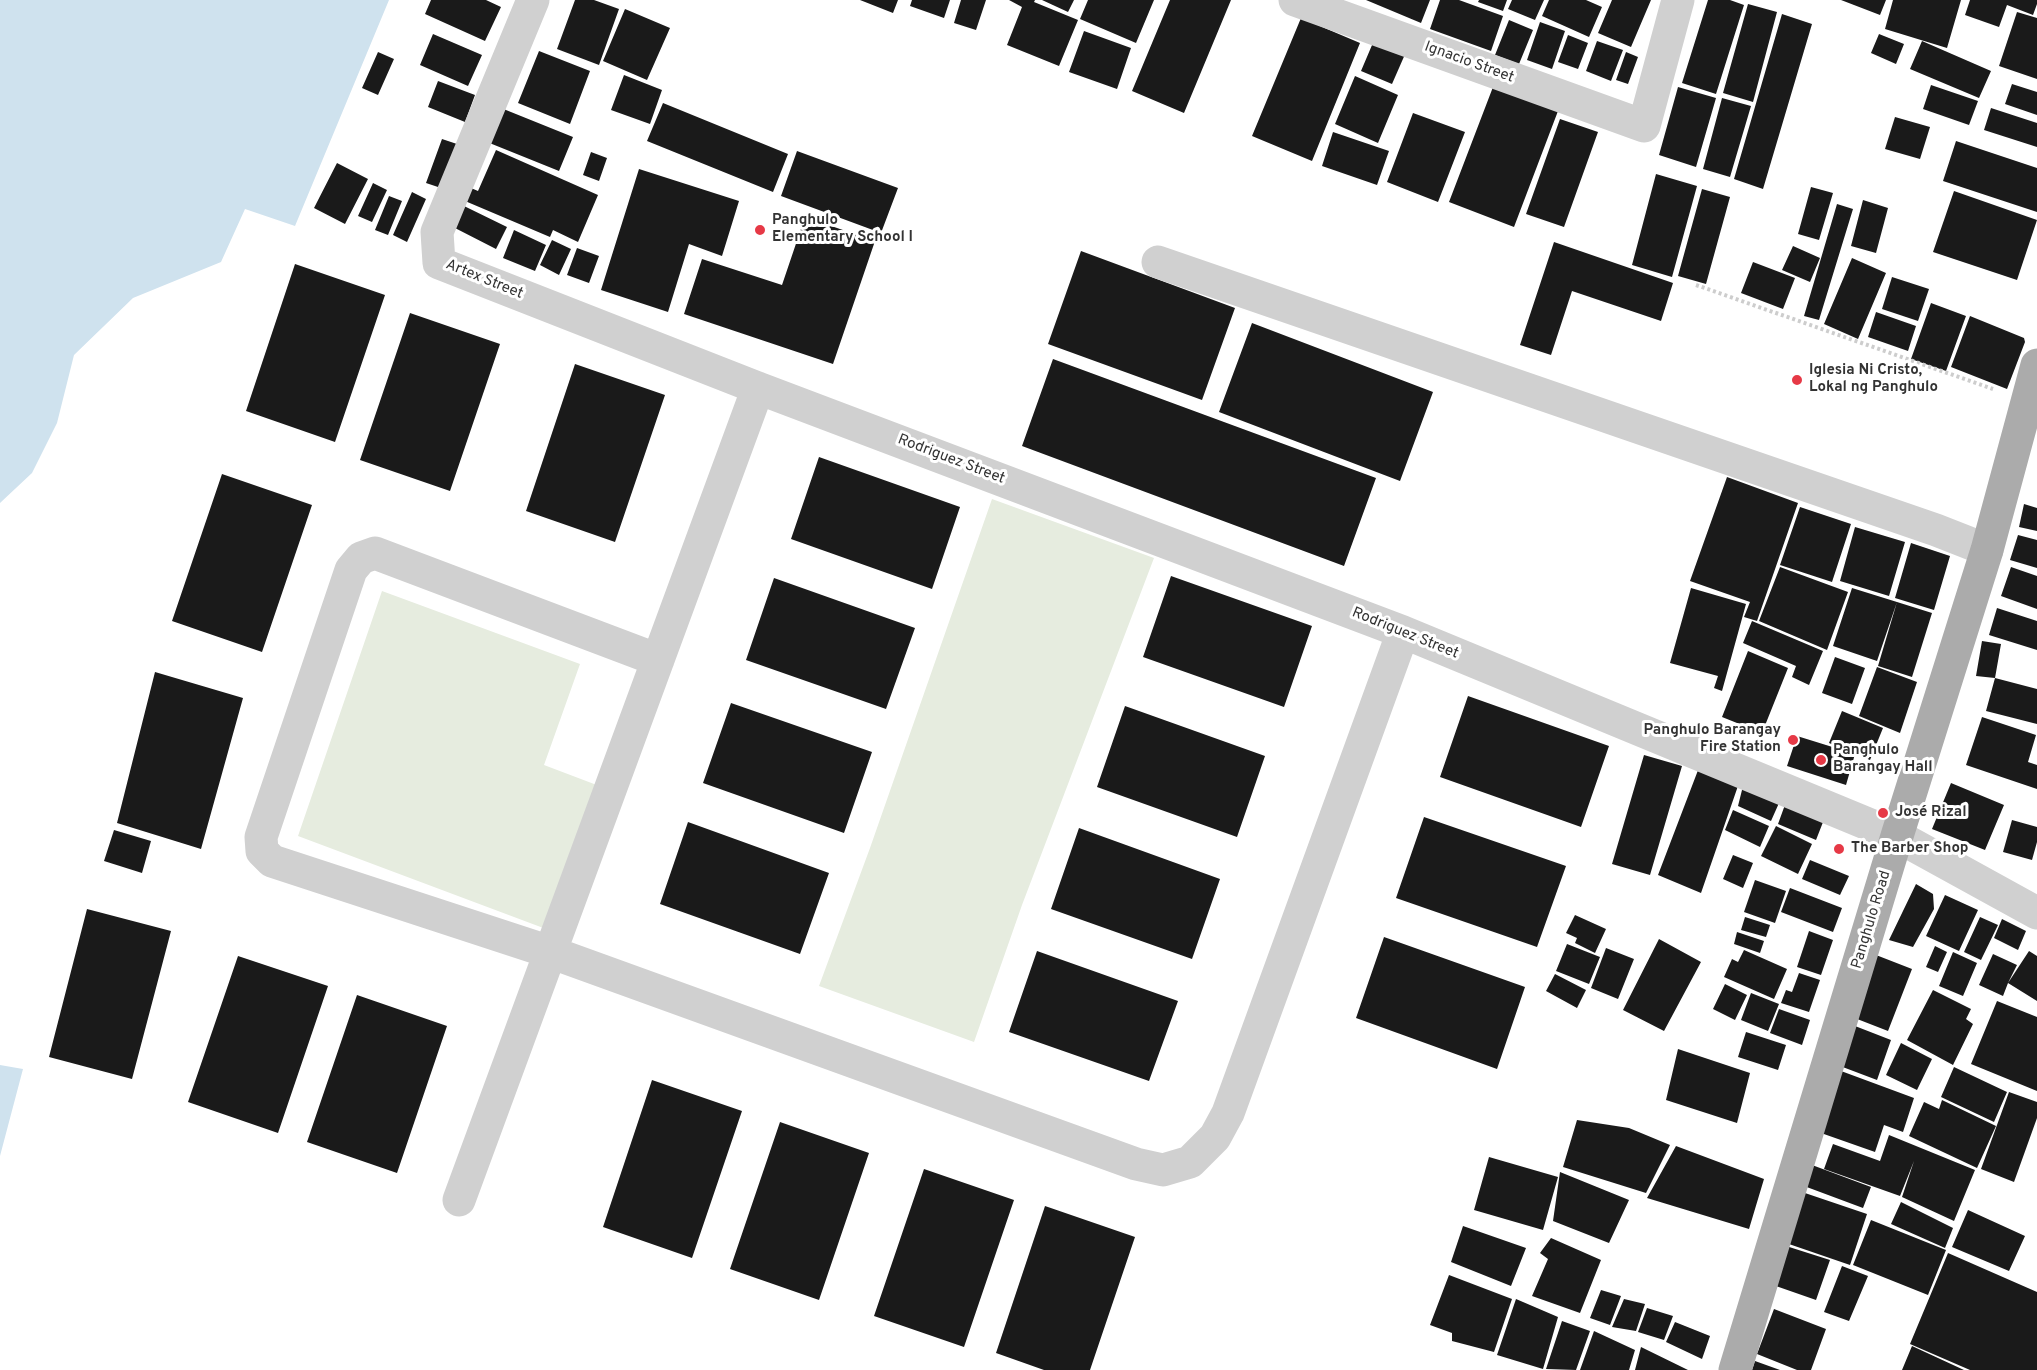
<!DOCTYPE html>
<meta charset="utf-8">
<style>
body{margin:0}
canvas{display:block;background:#fff}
</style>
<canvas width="2037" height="1370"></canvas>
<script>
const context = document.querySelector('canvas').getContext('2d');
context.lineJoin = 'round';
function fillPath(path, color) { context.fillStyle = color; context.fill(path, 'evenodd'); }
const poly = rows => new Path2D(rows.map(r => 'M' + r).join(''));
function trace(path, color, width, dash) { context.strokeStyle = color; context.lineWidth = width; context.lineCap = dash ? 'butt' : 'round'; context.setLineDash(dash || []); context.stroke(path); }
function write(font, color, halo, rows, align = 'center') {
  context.font = font + ' Overpass,sans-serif'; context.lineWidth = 6; context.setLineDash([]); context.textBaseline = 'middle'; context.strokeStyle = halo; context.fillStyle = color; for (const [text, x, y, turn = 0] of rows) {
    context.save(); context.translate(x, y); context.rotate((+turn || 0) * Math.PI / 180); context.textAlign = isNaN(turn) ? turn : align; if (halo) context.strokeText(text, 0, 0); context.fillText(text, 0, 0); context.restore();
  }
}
fillPath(poly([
 [992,499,1154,558,1022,905,974,1042,819,986,870,848],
 [382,591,580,664,544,765,602,787,546,929,298,836]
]), '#e6ecdf');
fillPath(poly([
 [0,0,389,0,295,226,245,209,221,262,133,298,74,355,57,423,32,473,0,503],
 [0,1065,23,1069,0,1156]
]), '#cfe2ee');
fillPath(poly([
 [431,0,486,0,501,7,485,41,425,14],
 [575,0,594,0,619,9,599,65,557,49],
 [860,0,898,0,893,13],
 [912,0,950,0,944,18,910,6],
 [961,0,986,0,976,30,954,23],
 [1009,0,1035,0,1034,2,1078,20,1059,66,1007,45,1022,7],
 [1042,0,1074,0,1068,12],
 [1088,0,1154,0,1136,43,1080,19],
 [1170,0,1231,0,1184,113,1132,91],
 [1366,0,1430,0,1421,23],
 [1440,0,1459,0,1503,16,1491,51,1430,29],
 [1479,0,1507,0,1503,11,1478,2],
 [1512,0,1544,0,1535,20,1508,9],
 [1549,0,1586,0,1602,7,1589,37,1542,16],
 [1612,0,1651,0,1631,47,1598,33],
 [1708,0,1730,0,1744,5,1716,94,1682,83],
 [1841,0,1886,0,1880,15],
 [1893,0,1961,0,1947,48,1885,29],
 [1970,0,2037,0,2037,4,2033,15,2007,5,1999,27,1965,15],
 [1748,4,1777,12,1753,102,1723,93],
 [625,9,670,28,647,80,603,61],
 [2017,12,2037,18,2037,79,1999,66],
 [1782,14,1812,24,1763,189,1734,179],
 [1301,18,1360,43,1312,161,1252,136],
 [1509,20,1533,30,1519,64,1495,55],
 [1540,22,1565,31,1552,69,1527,60],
 [1084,31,1131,48,1117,89,1069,72],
 [433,34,482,55,468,86,420,65],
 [1879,34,1904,44,1896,64,1871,53],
 [1568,35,1588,43,1578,69,1558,62],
 [1375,38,1406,52,1392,84,1361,71],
 [1597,41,1623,50,1611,81,1586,71],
 [1922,41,1991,71,1979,98,1910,69],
 [539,51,590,71,570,124,518,103],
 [378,52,394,59,378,95,362,88],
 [1626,52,1638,57,1628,84,1616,80],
 [624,75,662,90,650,124,611,110],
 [1355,76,1398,95,1378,143,1335,124],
 [438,81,475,95,465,122,428,107],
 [2012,84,2037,92,2037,115,2005,104],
 [1931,85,1978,101,1969,125,1923,109],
 [1493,87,1558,111,1514,227,1449,202],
 [1678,87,1716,98,1696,167,1659,155],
 [1722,98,1751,106,1730,177,1703,169],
 [663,103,788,154,773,192,647,141],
 [501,108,573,137,559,171,487,142],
 [1991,108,2037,123,2037,147,1984,130],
 [1413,113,1465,132,1438,202,1387,182],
 [1895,117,1930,127,1920,159,1885,149],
 [1560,119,1598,132,1564,227,1526,214],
 [1333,132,1389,151,1377,185,1322,166],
 [442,139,457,144,441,188,426,183],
 [1956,141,2037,168,2037,212,1943,181],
 [496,150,598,195,578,242,553,230,550,237,465,201,471,188,478,191],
 [797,151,898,188,881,233,781,196],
 [591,152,607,158,599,181,583,175],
 [337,163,368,179,345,224,314,208],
 [639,169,739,201,722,256,689,244,668,312,601,290],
 [1656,174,1697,186,1672,277,1632,265],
 [373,183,387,190,372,222,358,216],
 [1811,187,1833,193,1819,240,1798,234],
 [1702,189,1730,197,1706,284,1678,276],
 [1954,191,2037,220,2017,280,1933,252],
 [412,192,426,199,407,242,393,235],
 [389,196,402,201,388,235,375,230],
 [1863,200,1888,208,1876,253,1851,246],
 [1837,204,1853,209,1819,320,1804,316],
 [464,206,507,227,496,249,453,227],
 [805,217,875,241,833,364,684,314,702,259,782,285],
 [514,230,546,245,535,271,503,258],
 [552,240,571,249,559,275,540,265],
 [1554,242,1673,283,1661,321,1572,291,1551,355,1520,345],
 [1793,246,1820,258,1810,282,1782,270],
 [577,248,599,256,589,283,567,275],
 [1081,251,1235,308,1202,400,1048,344],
 [1852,258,1886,273,1858,339,1824,324],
 [1753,262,1795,278,1783,309,1741,293],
 [295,264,385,295,335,442,246,411],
 [1892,277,1929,289,1918,321,1882,309],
 [1931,303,1966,316,1946,371,1911,359],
 [1876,312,1916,326,1908,351,1868,337],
 [410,313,500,344,450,491,360,460],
 [1970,316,2024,338,2025,342,2007,389,1951,367],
 [1252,323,1433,392,1400,481,1219,412],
 [1053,359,1376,478,1344,566,1022,446],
 [575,364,665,395,615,542,526,511],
 [819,457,960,507,932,589,791,539],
 [222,474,312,505,262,652,172,621],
 [1727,477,1798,503,1757,621,1744,617,1750,602,1690,581],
 [2024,504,2037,508,2037,531,2019,527],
 [1800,507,1851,524,1832,582,1780,565],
 [1855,527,1905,542,1889,596,1840,581],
 [2018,535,2037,540,2037,568,2010,560],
 [1911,543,1950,556,1934,610,1895,598],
 [1780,567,1848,592,1827,650,1759,621],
 [2011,567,2037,576,2037,609,2001,596],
 [1171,576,1312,626,1284,707,1143,657],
 [774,578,915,628,886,709,746,660],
 [1691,588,1746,604,1722,691,1714,688,1718,676,1670,663],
 [1852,588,1897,602,1877,661,1833,646],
 [1897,602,1932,613,1912,677,1878,666],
 [1997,608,2037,621,2037,650,1989,635],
 [1752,621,1823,651,1809,685,1792,677,1796,666,1743,643],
 [1982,641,2001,644,1995,678,1976,676],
 [1748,651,1788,668,1762,733,1722,717],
 [1835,657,1865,668,1852,704,1822,693],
 [1877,667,1917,682,1900,733,1859,716],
 [155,672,243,698,201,849,117,823],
 [1995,678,2037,689,2037,724,1986,711],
 [1468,696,1609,746,1581,827,1440,777],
 [731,703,872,752,844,833,703,783],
 [1125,706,1265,756,1237,837,1097,787],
 [1842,711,1883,728,1870,760,1829,743],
 [1982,717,2036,735,2028,762,2037,765,2037,789,1966,765],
 [1797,736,1855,754,1846,785,1787,766],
 [1644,755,1682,766,1650,875,1612,864],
 [1700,765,1739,783,1701,893,1658,875],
 [1951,783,2004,805,1985,850,1932,829],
 [1743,786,1779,803,1771,821,1738,806],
 [1786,802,1825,817,1816,840,1778,824],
 [1733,810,1769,826,1760,847,1725,830],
 [1424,817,1566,866,1537,947,1396,898],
 [2012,820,2037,827,2037,842,2032,860,2003,852],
 [688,822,829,873,800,954,660,904],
 [1776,826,1812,844,1798,874,1761,856],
 [1079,828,1220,879,1192,959,1051,909],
 [114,830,151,841,142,873,104,861],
 [1733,855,1753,863,1743,888,1723,879],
 [1810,860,1849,876,1840,895,1802,879],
 [1755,880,1786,891,1775,923,1744,912],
 [1916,884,1933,894,1934,909,1913,947,1889,940],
 [1790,888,1842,908,1833,932,1781,912],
 [1945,895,1978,910,1959,951,1926,936],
 [87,909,171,931,132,1079,49,1057],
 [1575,915,1606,929,1595,953,1575,943,1577,938,1566,933],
 [1745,917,1770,925,1766,937,1741,930],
 [1980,917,1998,925,1981,960,1964,952],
 [2002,919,2026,931,2018,950,1994,938],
 [1809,931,1833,940,1821,975,1797,967],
 [1737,932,1764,941,1760,953,1734,944],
 [1384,937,1525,987,1497,1069,1356,1018],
 [1659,939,1701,962,1664,1031,1623,1010],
 [1567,944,1600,957,1589,984,1556,971],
 [1935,946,1947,952,1938,972,1926,967],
 [1606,948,1634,959,1618,999,1591,988],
 [1744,950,1787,969,1774,999,1724,977,1732,959,1738,962],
 [1037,951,1178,1001,1149,1081,1009,1032],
 [2029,951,2037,956,2037,1001,2008,983,2003,996,1979,985,1993,954,2017,965,2008,983],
 [1953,952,1977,963,1963,996,1939,986],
 [1876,955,1912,969,1888,1031,1852,1017],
 [238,956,328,986,278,1133,188,1102],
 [1799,973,1820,980,1809,1012,1781,1003,1786,990,1792,992],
 [1555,974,1586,990,1577,1008,1546,991],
 [1725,984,1747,995,1735,1020,1713,1009],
 [1933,990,1971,1009,1966,1019,1973,1024,1953,1065,1907,1040],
 [1751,993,1779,1004,1768,1031,1741,1020],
 [357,995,447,1026,397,1173,307,1142],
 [1997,1001,2037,1017,2037,1091,1971,1064],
 [1779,1009,1810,1020,1802,1045,1770,1033],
 [1855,1026,1891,1040,1877,1080,1840,1066],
 [1746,1032,1786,1045,1778,1070,1738,1057],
 [1901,1043,1932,1059,1917,1090,1886,1075],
 [1678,1049,1750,1073,1737,1123,1666,1100],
 [1954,1067,2007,1092,1994,1122,1941,1097],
 [1841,1071,1914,1098,1903,1132,1884,1125,1875,1152,1821,1133],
 [652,1080,742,1111,692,1258,603,1227],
 [2009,1092,2037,1102,2037,1118,2014,1182,1981,1169],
 [1942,1100,1996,1126,1977,1168,1909,1136,1924,1102,1939,1109],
 [1577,1120,1629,1128,1670,1145,1646,1193,1563,1167],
 [780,1122,869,1153,819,1300,730,1269],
 [1889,1135,1975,1170,1954,1221,1902,1197,1914,1161,1900,1196,1824,1169,1833,1144,1880,1161],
 [1676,1146,1764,1179,1749,1229,1647,1198],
 [1489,1157,1558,1177,1543,1230,1474,1210],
 [1812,1165,1871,1187,1863,1208,1804,1186],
 [924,1169,1014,1200,964,1347,874,1316],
 [1560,1172,1629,1200,1609,1243,1553,1221],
 [1802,1192,1867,1214,1850,1265,1786,1243],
 [1901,1202,1953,1228,1945,1248,1891,1224],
 [1045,1206,1135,1237,1090,1370,1044,1370,996,1353],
 [1968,1210,2025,1236,2009,1271,1952,1247],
 [1871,1220,1946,1250,1928,1295,1853,1265],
 [1463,1226,1526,1248,1511,1286,1451,1262],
 [1551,1238,1601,1260,1580,1313,1532,1296,1548,1259,1540,1253],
 [1786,1246,1830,1260,1816,1300,1773,1285],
 [1948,1253,2037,1292,2037,1370,1970,1370,1910,1344],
 [1842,1266,1868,1276,1849,1321,1824,1312],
 [1449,1275,1512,1299,1494,1352,1452,1341,1452,1333,1430,1325],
 [1601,1290,1621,1296,1610,1325,1590,1318],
 [1516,1299,1558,1317,1543,1369,1497,1355],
 [1624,1299,1645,1304,1636,1331,1612,1327],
 [1647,1308,1673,1316,1664,1340,1638,1332],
 [1774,1309,1826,1329,1811,1370,1797,1370,1757,1354],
 [1562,1321,1590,1331,1576,1370,1546,1369],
 [1675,1322,1710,1336,1702,1359,1666,1342],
 [1594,1331,1635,1350,1629,1370,1580,1370],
 [1912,1346,1964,1370,1902,1370],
 [1641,1347,1688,1370,1635,1370],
 [1755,1361,1780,1370,1752,1370]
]), '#1a1a1a');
trace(poly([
 [1696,285,1993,389]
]), '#cdcdcd', 4, [3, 3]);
trace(poly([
 [533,0,437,232,439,263,758,388,1403,632,1897,836,2037,913],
 [1295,0,1644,126,1678,0],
 [1158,262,1936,530,1987,550],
 [658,660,375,553,361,558,351,570,261,837,262,851,272,861,550,952,1136,1164,1163,1170,1190,1162,1215,1137,1228,1113,1403,632],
 [459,1200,758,388]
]), '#d0d0d0', 33);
trace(poly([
 [1735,1370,1897,836,1987,550,2037,365]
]), '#ababab', 33);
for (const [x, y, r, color] of [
 [760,230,6,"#e63946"],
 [1797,380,6,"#e63946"],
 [1793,740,6,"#e63946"],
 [1821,760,6,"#e63946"],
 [1883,813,6,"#e63946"],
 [1839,849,6,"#e63946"]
]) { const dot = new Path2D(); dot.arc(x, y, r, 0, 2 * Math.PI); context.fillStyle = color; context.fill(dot); trace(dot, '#fff', 2); }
write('15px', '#333', '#fff', [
 ["Ignacio Street",1469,63,20],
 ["Artex Street",484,280,22],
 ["Rodriguez Street",951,460,21],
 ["Rodriguez Street",1405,634,22],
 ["Panghulo Road",1872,920,-73]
]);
write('bold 15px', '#333', '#fff', [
 ["Panghulo",772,221],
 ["Elementary School I",772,238],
 ["Iglesia Ni Cristo,",1809,371],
 ["Lokal ng Panghulo",1809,388],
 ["Panghulo Barangay",1781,731,"right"],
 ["Fire Station",1781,748,"right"],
 ["Panghulo",1833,751],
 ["Barangay Hall",1833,768],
 ["José Rizal",1895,813],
 ["The Barber Shop",1851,849]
], 'left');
</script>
